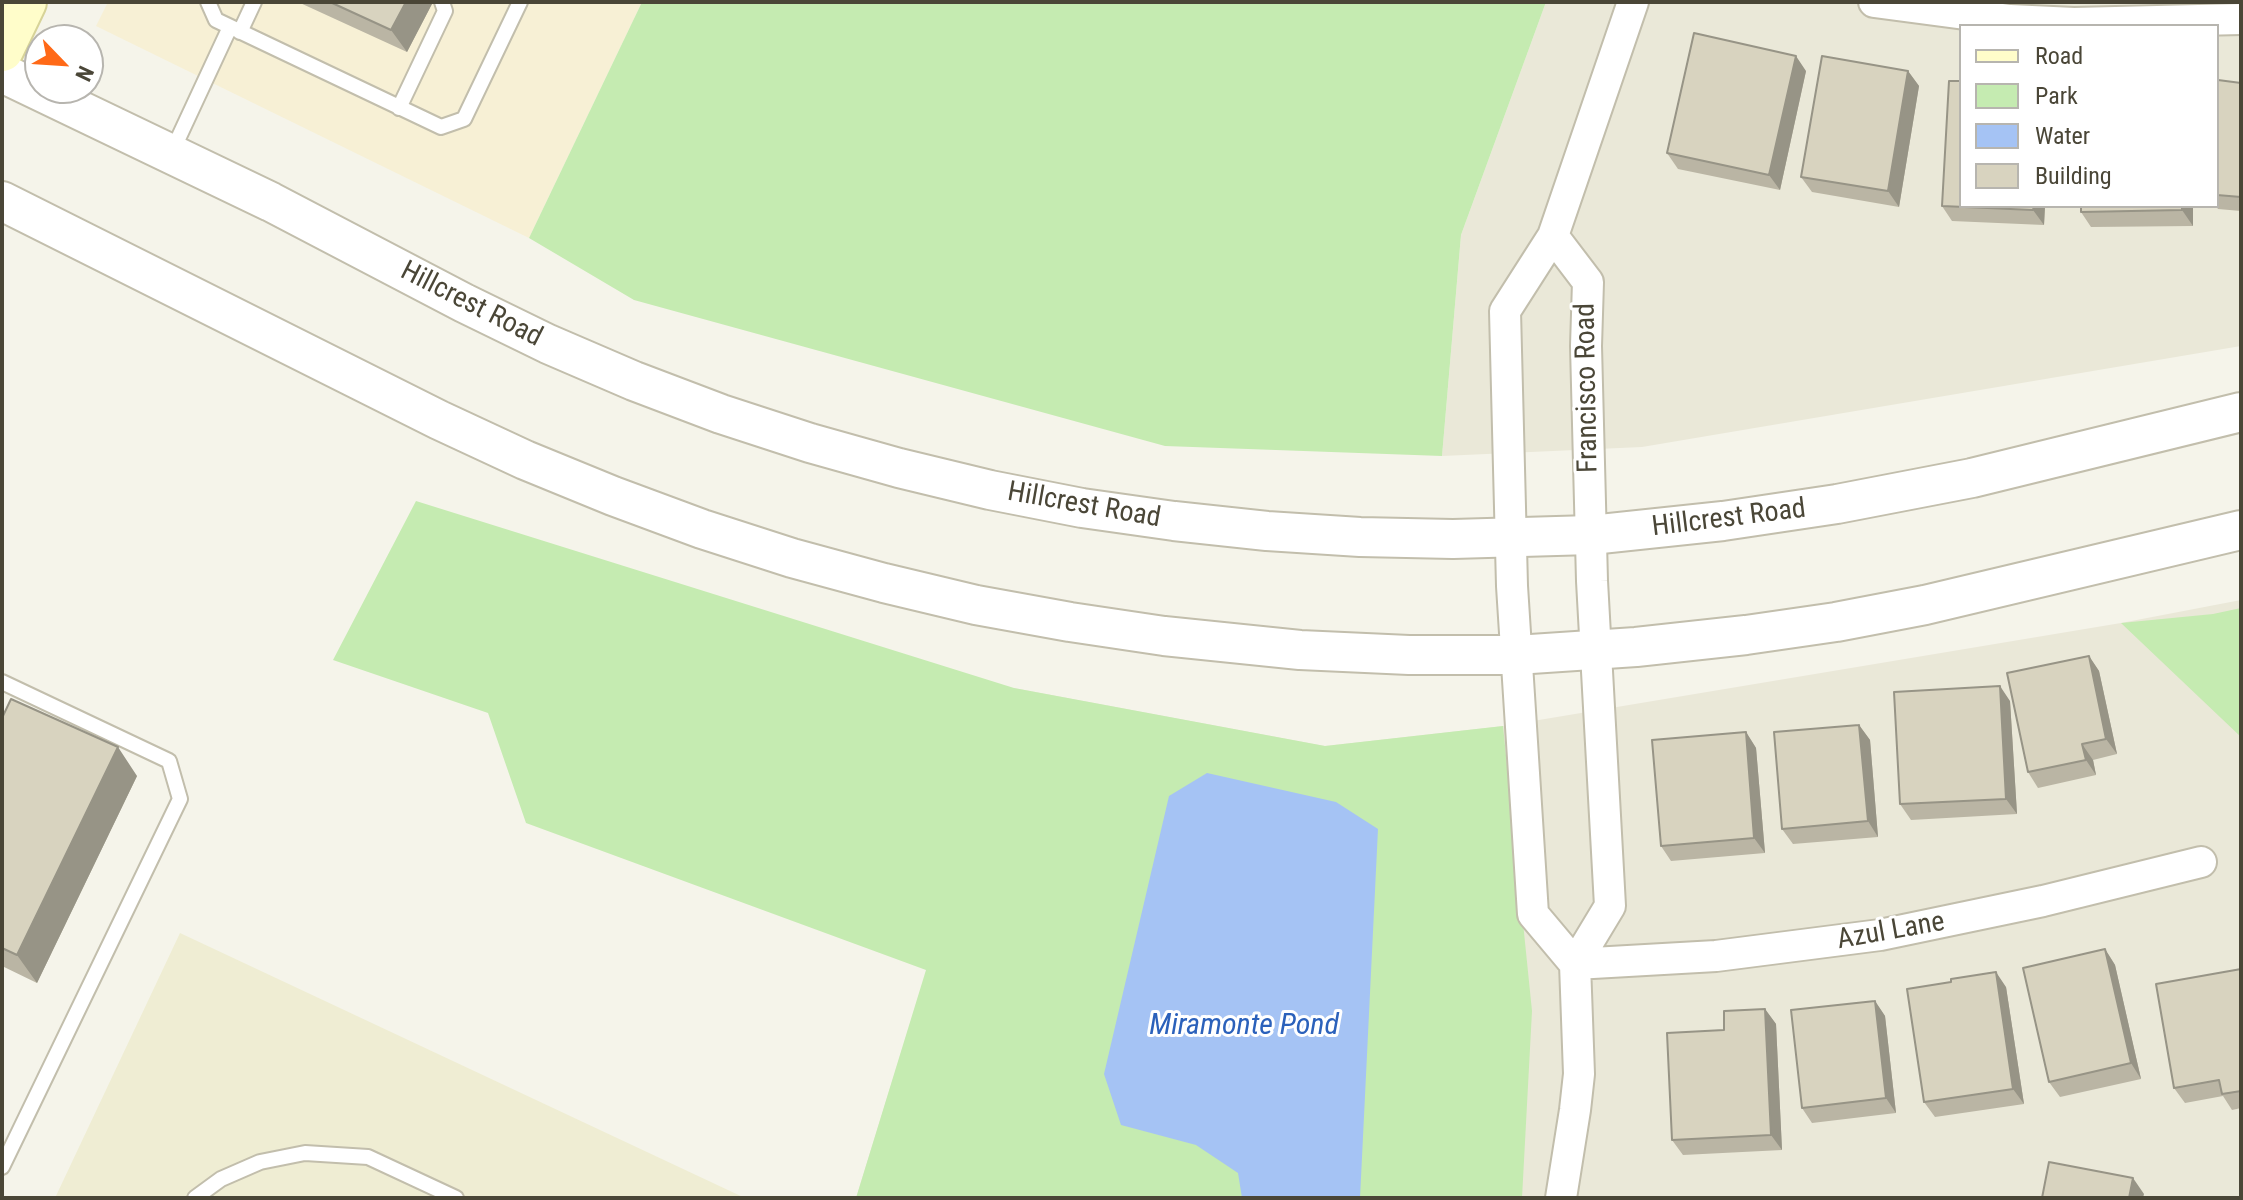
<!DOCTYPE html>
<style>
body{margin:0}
#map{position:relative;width:2243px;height:1200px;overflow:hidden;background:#f5f4ea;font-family:"Roboto Condensed",sans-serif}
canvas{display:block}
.frame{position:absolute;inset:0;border:4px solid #4a4637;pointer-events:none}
.legend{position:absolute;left:1959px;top:24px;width:260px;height:184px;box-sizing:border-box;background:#fff;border:2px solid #b7b5af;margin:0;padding:10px 14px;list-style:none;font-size:24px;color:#4a4637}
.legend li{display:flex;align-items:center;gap:16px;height:40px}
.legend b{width:40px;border:2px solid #b7b5af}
.north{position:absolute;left:24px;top:24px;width:80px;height:80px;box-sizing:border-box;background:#fff;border:2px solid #b7b5af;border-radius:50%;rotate:115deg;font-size:22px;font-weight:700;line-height:32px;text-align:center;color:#4a4637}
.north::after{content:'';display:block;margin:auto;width:28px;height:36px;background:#ff6917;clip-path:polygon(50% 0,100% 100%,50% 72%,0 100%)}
</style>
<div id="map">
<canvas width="2243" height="1200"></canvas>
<div class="frame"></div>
<ul class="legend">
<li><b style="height:10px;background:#fffdca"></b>Road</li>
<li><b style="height:22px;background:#c5ebb1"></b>Park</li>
<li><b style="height:22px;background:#a5c3f4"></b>Water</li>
<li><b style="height:22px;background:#d8d3bf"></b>Building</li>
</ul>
<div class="north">N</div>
</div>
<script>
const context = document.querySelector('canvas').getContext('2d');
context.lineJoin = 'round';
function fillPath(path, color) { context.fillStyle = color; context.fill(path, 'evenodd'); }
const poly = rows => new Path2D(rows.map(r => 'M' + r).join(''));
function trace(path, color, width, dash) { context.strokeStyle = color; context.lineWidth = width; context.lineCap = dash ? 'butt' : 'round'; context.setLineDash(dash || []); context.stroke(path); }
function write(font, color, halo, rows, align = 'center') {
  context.font = font + ' "Roboto Condensed",sans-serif'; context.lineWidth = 6; context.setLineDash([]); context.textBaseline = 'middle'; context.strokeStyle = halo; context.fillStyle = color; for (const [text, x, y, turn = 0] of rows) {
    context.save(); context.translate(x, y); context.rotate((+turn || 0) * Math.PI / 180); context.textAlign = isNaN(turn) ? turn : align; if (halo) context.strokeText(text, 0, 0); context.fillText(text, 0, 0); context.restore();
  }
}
fillPath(poly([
 [1546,2,2241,2,2241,346,1642,447,1442,456,1461,235],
 [1961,26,2217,26,2217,206,1961,206],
 [2241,600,2241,1198,856,1198,1014,688,1325,746,1503,726,2121,623]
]), '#eae8d8');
fillPath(poly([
 [108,2,642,2,529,238,96,26]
]), '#f7f0d5');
fillPath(poly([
 [180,933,745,1198,55,1198]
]), '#efedd3');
fillPath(poly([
 [642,2,1546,2,1461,235,1442,456,1165,446,634,300,529,238],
 [416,501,1014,688,1325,746,1503,726,1532,1011,1522,1198,856,1198,926,970,526,823,488,713,333,660],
 [2241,608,2241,737,2121,623,2213,614]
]), '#c5ebb1');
fillPath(poly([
 [1207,773,1336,802,1378,829,1360,1198,1242,1198,1238,1173,1196,1145,1121,1125,1104,1074,1169,796]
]), '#a5c3f4');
const service = poly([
 [208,2,216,20,441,127,464,119,520,2],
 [240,32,254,2],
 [399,108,445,11,442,2],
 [171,154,230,27],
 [2,682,169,761,180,799,2,1167],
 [195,1198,221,1179,260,1162,305,1153,368,1157,456,1198]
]);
const minor = poly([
 [1874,2,2010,20,2074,23,2241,19],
 [1553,236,1588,282,1586,346,1592,581,1610,906,1575,964,1579,1074,1575,1110,1561,1198],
 [1575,964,1533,914,1512,586,1505,311,1553,236,1633,2],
 [1575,964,1716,956,1880,935,2043,901,2201,862]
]);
const tertiary = poly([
 [2,73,271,202,464,303,548,344,634,381,721,414,810,443,899,468,990,490,1082,508,1174,521,1267,531,1360,537,1453,539,1591,535,1723,521,1837,504,1972,478,2241,412],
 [2,201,439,420,525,460,613,496,702,529,792,558,884,583,976,605,1070,622,1164,636,1300,650,1409,655,1516,655,1636,647,1746,635,1836,622,1925,605,2241,530]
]);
const secondary = poly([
 [2,50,25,2]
]);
trace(service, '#c2beac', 18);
trace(minor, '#c2beac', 34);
trace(tertiary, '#c2beac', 42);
trace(secondary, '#d7d398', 46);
trace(service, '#fff', 14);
trace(minor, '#fff', 30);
trace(tertiary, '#fff', 38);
trace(secondary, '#fffdca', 42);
fillPath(poly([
 [298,2,433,2,407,52],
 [1806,71,1780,190,1678,169,1667,153],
 [1908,71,1919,86,1899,207,1812,192,1801,177],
 [2241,83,2241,211,2218,209,2216,206,2217,206,2217,88],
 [1942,206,2045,206,2044,225,1952,221],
 [2081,206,2193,206,2193,226,2091,227,2081,212],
 [2089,656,2099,671,2117,754,2093,760,2096,775,2038,788,2028,772],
 [2010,701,2017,814,1911,820,1900,804],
 [2,718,137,776,37,983,2,966],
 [1859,725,1870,740,1878,837,1793,844,1782,829],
 [1746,732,1756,748,1765,853,1671,861,1661,846],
 [2105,949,2115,965,2141,1079,2060,1097,2049,1082],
 [2241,970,2241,1108,2232,1110,2223,1096,2185,1103,2174,1088],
 [1951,982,2006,987,2024,1104,1935,1117,1924,1102],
 [1875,1001,1885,1016,1896,1113,1812,1123,1802,1108],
 [1765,1009,1776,1024,1782,1150,1683,1155,1672,1140,1724,1030]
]), '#bab5a4');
fillPath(poly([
 [406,2,433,2,407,52,391,30],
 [1796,56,1806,71,1780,190,1769,175],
 [1908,71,1919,86,1899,207,1888,191],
 [2034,206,2045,206,2044,225,2033,210],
 [2182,206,2193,206,2193,226,2182,210],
 [2089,656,2099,671,2117,754,2106,739],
 [2000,686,2010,701,2017,814,2006,799],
 [1859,725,1870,740,1878,837,1868,821],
 [1746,732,1756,748,1765,853,1754,838],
 [2082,744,2093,760,2096,775,2086,760],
 [118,747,137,776,37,983,17,955],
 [2105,949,2115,965,2141,1079,2131,1063],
 [1996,972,2006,987,2024,1104,2013,1089],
 [1875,1001,1885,1016,1896,1113,1886,1098],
 [1765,1009,1776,1024,1782,1150,1771,1135],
 [2133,1178,2144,1194,2143,1198,2129,1198]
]), '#979486');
const building = poly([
 [330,2,406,2,391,30,330,2],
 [1694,33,1796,56,1769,175,1667,153,1694,33],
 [1822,56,1908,71,1888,191,1801,177,1822,56],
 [2218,80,2241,83,2241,197,2217,195,2218,80],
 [1949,81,1961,81,1961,206,2034,206,2033,210,1942,206,1949,81],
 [2081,206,2182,206,2182,210,2081,212,2081,206],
 [2089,656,2106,739,2082,744,2086,760,2028,772,2007,673,2089,656],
 [2000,686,2006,799,1900,804,1894,692,2000,686],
 [11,699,118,747,17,955,2,948,2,718,11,699],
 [1859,725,1868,821,1782,829,1774,732,1859,725],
 [1746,732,1754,838,1661,846,1652,740,1746,732],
 [2105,949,2131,1063,2049,1082,2023,968,2105,949],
 [2241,969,2241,1091,2222,1094,2219,1080,2174,1088,2156,984,2241,969],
 [1996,972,2013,1089,1924,1102,1907,989,1951,982,1951,979,1996,972],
 [1875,1001,1886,1098,1802,1108,1791,1010,1875,1001],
 [1765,1009,1771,1135,1672,1140,1667,1033,1724,1030,1724,1011,1765,1009],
 [2049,1162,2133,1178,2129,1198,2042,1198,2049,1162]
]);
fillPath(building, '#d8d3bf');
trace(building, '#979486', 2);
write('28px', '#4a4637', '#fff', [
 ["Hillcrest Road",471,305,27],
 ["Francisco Road",1588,388,-91],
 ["Hillcrest Road",1084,506,10],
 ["Hillcrest Road",1729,519,-7],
 ["Azul Lane",1891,932,-10]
]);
write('italic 30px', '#2b61bb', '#fff', [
 ["Miramonte Pond",1244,1026]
]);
</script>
